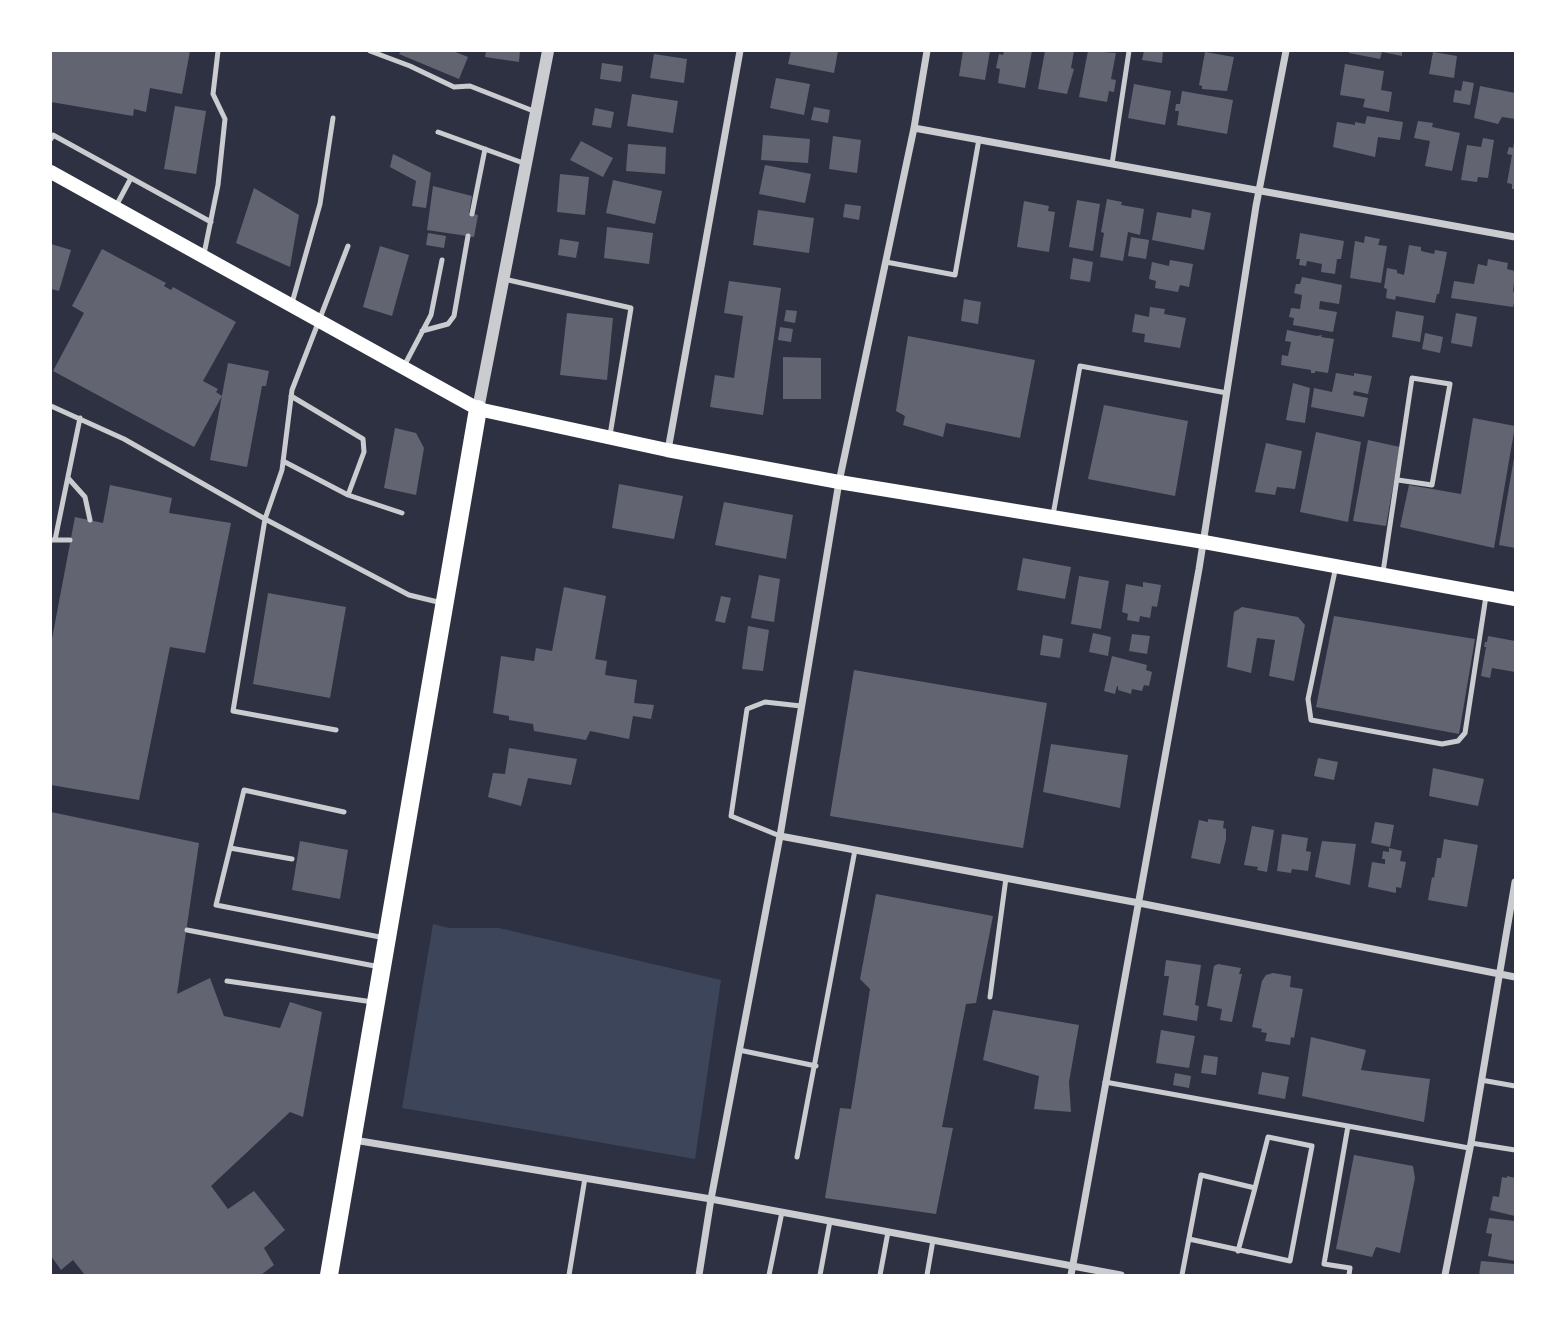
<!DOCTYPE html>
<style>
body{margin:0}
#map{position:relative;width:1566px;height:1326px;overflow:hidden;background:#2d3142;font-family:Quicksand,sans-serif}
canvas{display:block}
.frame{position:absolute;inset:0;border:52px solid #fff;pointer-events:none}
</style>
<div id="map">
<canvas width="1566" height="1326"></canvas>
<div class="frame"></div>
</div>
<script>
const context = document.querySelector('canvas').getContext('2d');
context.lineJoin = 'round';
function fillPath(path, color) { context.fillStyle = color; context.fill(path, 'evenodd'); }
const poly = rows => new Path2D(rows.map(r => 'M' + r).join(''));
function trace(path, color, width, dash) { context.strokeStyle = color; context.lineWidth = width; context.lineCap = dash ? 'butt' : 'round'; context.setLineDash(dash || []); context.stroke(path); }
fillPath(poly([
 [433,924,449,928,499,928,721,980,695,1159,402,1108]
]), '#3c4559');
fillPath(poly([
 [51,51,190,51,182,94,150,88,146,112,134,109,133,116,51,102],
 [401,51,453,51,468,57,459,79,399,54],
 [486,51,520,51,519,62,485,57],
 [791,51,838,51,834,73,788,64],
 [963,51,990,51,985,80,959,76],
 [1004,51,1032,51,1025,88,998,83,1000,69,996,68,999,54,1003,55],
 [1045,51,1074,51,1071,68,1074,69,1067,94,1038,89],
 [1088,51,1116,53,1111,79,1116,80,1114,92,1109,91,1107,102,1079,97],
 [1144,51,1163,51,1162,63,1142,60],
 [1349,51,1402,51,1402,56,1382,52,1380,59,1349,53],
 [1205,52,1234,57,1227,91,1202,89,1202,86,1199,85],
 [1433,52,1457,56,1454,78,1429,74],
 [654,54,687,59,684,83,650,78],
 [602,63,623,66,621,82,600,79],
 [1345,64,1384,71,1381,90,1392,92,1389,112,1363,107,1365,99,1340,95],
 [776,78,810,84,804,115,770,108],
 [1463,81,1474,83,1470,105,1453,102,1455,90,1461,91],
 [1134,84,1171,91,1165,125,1128,118],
 [1480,86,1515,93,1515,119,1502,117,1498,124,1474,118],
 [1182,91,1233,100,1227,134,1177,125,1179,111,1175,111,1176,104,1180,104],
 [632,94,678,101,673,133,627,126],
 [175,106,206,111,196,174,164,169],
 [814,107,830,110,828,123,811,120],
 [595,108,614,112,611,128,592,125],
 [1367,116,1403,122,1400,140,1378,137,1375,157,1333,147,1337,122,1355,125,1355,122,1365,124],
 [1418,121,1433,123,1432,127,1460,133,1452,171,1425,166,1430,141,1414,138],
 [763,135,810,139,808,163,761,160],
 [833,136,861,140,857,173,829,169],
 [1483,138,1494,140,1488,178,1478,177,1477,182,1461,180,1467,145,1481,147],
 [581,141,613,158,603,177,570,160],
 [1514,142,1515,142,1515,189,1512,189,1512,184,1507,183,1512,155,1507,154,1509,147,1513,148],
 [628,144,666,147,665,174,626,171],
 [393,154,431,173,426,208,412,206,416,181,390,167],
 [765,165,811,174,805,203,759,194],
 [560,174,589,177,585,215,557,212],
 [613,180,662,191,655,224,606,213],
 [433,186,472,196,469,213,478,215,474,237,427,230],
 [254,188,299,215,290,267,236,243],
 [1107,199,1122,202,1121,205,1144,209,1140,235,1128,232,1123,261,1100,257,1104,233,1101,232],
 [1077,200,1100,204,1093,251,1069,247],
 [1024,201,1049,206,1048,211,1055,212,1049,252,1017,247],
 [845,204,861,206,859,220,843,217],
 [1192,209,1211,213,1204,250,1152,240,1157,212,1191,218],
 [758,210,814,218,809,253,753,245],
 [607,227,653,233,649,264,604,258],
 [428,233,446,236,444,248,426,245],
 [1300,233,1344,241,1341,259,1337,259,1335,274,1321,272,1322,264,1307,261,1306,266,1299,265,1300,259,1296,259],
 [1365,236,1380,239,1378,245,1387,246,1381,283,1350,278,1355,241,1364,243],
 [1131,237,1149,240,1146,259,1128,256],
 [560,239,579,242,576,258,558,255],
 [51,244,71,250,59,291,51,289],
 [1409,245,1421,247,1421,251,1434,254,1435,250,1447,252,1439,294,1437,294,1435,303,1396,296,1395,300,1386,298,1387,289,1384,288,1387,268,1397,270,1397,273,1404,275],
 [380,246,409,255,392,316,363,307],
 [102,249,166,283,164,286,171,290,173,287,236,322,203,381,218,389,216,392,222,396,194,447,53,371,84,313,72,306],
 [1073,258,1093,262,1090,282,1070,279],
 [1488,259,1508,263,1507,269,1515,271,1513,292,1515,292,1515,300,1513,307,1451,298,1454,281,1474,284,1478,264,1487,266],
 [1170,260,1193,264,1189,287,1180,285,1178,292,1155,288,1156,281,1149,279,1152,262,1169,266],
 [1302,277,1342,285,1339,304,1320,301,1319,309,1337,312,1333,332,1293,325,1294,318,1289,317,1291,308,1300,309,1302,295,1294,293,1296,284,1300,284],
 [729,281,781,288,763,415,710,407,715,375,734,378,743,316,724,313],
 [964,299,981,302,978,324,961,321],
 [1150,307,1165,309,1164,314,1186,318,1180,348,1144,342,1145,334,1132,332,1135,314,1149,317],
 [786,310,797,311,795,323,784,321],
 [1396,311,1424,316,1420,342,1392,337],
 [567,313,613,318,607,380,560,375],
 [1456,313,1477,317,1472,347,1451,343],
 [780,327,793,329,791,342,778,340],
 [1287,330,1317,336,1322,335,1321,337,1334,339,1328,373,1315,371,1315,373,1311,373,1311,370,1281,365,1282,355,1288,356,1291,342,1285,341],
 [1425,333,1443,337,1440,353,1422,349],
 [908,336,1035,360,1020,438,946,423,943,437,903,425,905,416,896,411],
 [783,357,821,358,821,399,783,399],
 [228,363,269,371,266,386,262,386,247,467,210,460],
 [1336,373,1354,376,1354,373,1372,376,1368,394,1354,391,1353,395,1368,398,1364,417,1311,407,1314,388,1332,392],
 [1293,383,1310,388,1305,423,1286,420],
 [1104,405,1188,421,1175,496,1088,479],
 [1473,418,1515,426,1494,548,1400,527,1409,485,1461,494],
 [395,428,416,433,424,448,416,495,384,488],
 [1316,432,1361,442,1348,522,1300,512],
 [1368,440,1400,447,1386,526,1353,521],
 [1266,443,1302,451,1295,489,1277,487,1275,495,1255,492],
 [1514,458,1515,458,1515,548,1499,545],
 [619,484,683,496,674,539,612,528],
 [110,485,172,498,169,513,231,523,205,653,170,647,139,800,51,785,51,644,75,517,103,523],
 [724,502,793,515,786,559,715,545],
 [1023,558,1071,567,1065,599,1017,590],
 [759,575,780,579,774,622,751,618],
 [1079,576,1109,581,1101,629,1071,624],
 [1143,582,1161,585,1157,607,1152,606,1150,618,1140,616,1139,622,1127,620,1128,614,1122,612,1126,584,1143,587],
 [564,587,606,596,595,659,607,661,605,675,637,680,634,703,654,705,651,719,633,716,629,739,590,731,586,740,534,731,533,724,509,720,509,716,493,713,501,656,534,661,536,648,552,651],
 [268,593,346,607,330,698,253,684],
 [721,596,731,598,725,623,715,621],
 [1242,607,1298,617,1305,625,1294,681,1269,676,1275,640,1257,638,1251,673,1227,667,1234,612],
 [1334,616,1475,639,1459,734,1316,707],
 [748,626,769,630,763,671,742,669],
 [1093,633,1111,637,1108,656,1089,652],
 [1132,634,1150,636,1147,654,1129,651],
 [1043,635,1063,639,1060,658,1040,655],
 [1488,636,1515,641,1515,672,1492,668,1490,678,1481,676,1486,647,1484,647,1485,642,1487,642],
 [1112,656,1147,665,1146,670,1152,672,1149,686,1144,685,1142,691,1132,689,1131,694,1118,690,1118,686,1117,686,1115,694,1104,691],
 [854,670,1047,703,1023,848,830,816],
 [1051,744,1128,755,1120,808,1043,792],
 [509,748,577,759,571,785,528,778,521,806,488,797,493,773,505,774],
 [1318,758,1338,762,1334,780,1314,776],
 [1433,768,1484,779,1478,806,1429,796],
 [51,812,199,843,177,994,210,978,224,1016,280,1028,290,1002,322,1012,303,1117,290,1112,211,1186,228,1209,254,1191,285,1230,264,1248,274,1265,261,1275,85,1275,73,1260,61,1270,51,1256],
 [1208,819,1224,821,1223,828,1226,829,1226,839,1220,864,1191,858,1199,820,1208,822],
 [1375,822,1394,825,1390,847,1371,843],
 [1252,826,1274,830,1267,872,1257,870,1258,867,1244,865],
 [1282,834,1308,838,1306,851,1311,852,1308,871,1292,869,1291,873,1277,871],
 [1444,839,1478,845,1467,907,1428,900,1432,877,1434,878,1437,858,1441,858],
 [300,841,348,850,340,899,292,890],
 [1322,841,1356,844,1350,885,1315,877],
 [1389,848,1402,851,1400,861,1406,862,1401,888,1396,887,1396,893,1368,887,1372,862,1385,864,1385,859,1382,859,1383,851,1389,852],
 [876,894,993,916,976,1003,966,1004,942,1127,953,1128,936,1214,825,1198,840,1108,851,1109,870,989,860,979],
 [1166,960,1201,965,1195,1005,1199,1006,1197,1021,1163,1015,1169,976,1164,976],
 [1218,964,1241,968,1239,974,1242,974,1232,1022,1220,1020,1222,1009,1207,1006,1214,966],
 [1273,973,1291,976,1290,987,1303,989,1294,1038,1291,1037,1290,1045,1265,1041,1267,1033,1261,1032,1262,1029,1252,1027,1262,981,1266,975],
 [993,1010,1079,1025,1069,1082,1071,1112,1034,1109,1039,1076,983,1060],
 [1161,1030,1195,1036,1189,1068,1156,1063],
 [1311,1037,1366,1050,1361,1070,1430,1079,1424,1122,1302,1096],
 [1204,1055,1218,1057,1216,1075,1201,1073],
 [1262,1072,1289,1077,1285,1099,1258,1094],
 [1175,1073,1191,1076,1189,1088,1173,1085],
 [1354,1155,1413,1166,1415,1178,1400,1253,1376,1247,1372,1257,1336,1249],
 [1507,1176,1515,1178,1515,1216,1490,1210,1493,1196,1499,1197,1502,1177,1507,1178],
 [1489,1218,1515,1221,1515,1261,1488,1256,1492,1234,1486,1233],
 [1481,1261,1515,1264,1515,1275,1479,1275]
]), '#626471');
trace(poly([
 [370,51,410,66,454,87,470,86,536,112],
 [438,132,526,164],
 [51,139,53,135,211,222],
 [1112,164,1129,51],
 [116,206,131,178],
 [472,214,485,149],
 [348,246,292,390,282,470,265,519,409,595,442,603],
 [204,254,218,185,225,119,213,94,218,51],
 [886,262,955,275,979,139],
 [504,279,631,308,610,435],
 [292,303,320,204,333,118],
 [422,331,448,324,454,316,468,236],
 [403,368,431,315,442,260],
 [291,396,363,439,364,452,348,495,402,513],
 [51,406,124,439,265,519,233,711,336,730],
 [283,461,348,495],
 [68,478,85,497,90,520],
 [1053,515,1080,366,1227,393],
 [51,540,70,540],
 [55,540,80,418],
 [1336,566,1308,699,1311,720,1442,744,1458,741,1465,733,1486,596],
 [1383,572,1412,378,1450,384,1432,485,1398,480],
 [780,836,731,816,747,709,765,702,801,706],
 [230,848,244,790,344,812],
 [292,859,230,848,216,905,385,938],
 [187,930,380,967],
 [227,981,373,1002],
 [990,997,1006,878],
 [739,1050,816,1066],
 [1481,1080,1515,1086],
 [1105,1082,1469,1148],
 [1348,1126,1324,1264,1350,1268,1349,1275],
 [1471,1143,1515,1150],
 [797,1157,855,850],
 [1189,1239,1290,1261,1312,1146,1268,1137,1255,1188],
 [569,1275,585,1178],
 [769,1275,782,1212],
 [820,1275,830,1221],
 [880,1275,888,1232],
 [927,1275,933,1240],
 [1182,1275,1201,1175,1255,1188,1238,1251]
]), '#caccd0', 5);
trace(poly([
 [914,128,1515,237],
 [668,450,740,51],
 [780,836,1139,903,1515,977],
 [354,1140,711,1199,1121,1275],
 [699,1275,711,1199,780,836,839,482,914,128,927,51],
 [1071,1275,1199,569,1256,206,1286,51],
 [1445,1275,1471,1143,1515,882]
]), '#caccd0', 7);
trace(poly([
 [478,409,548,51]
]), '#caccd0', 12);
trace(poly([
 [51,172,478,409,667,450,839,482,1204,542,1515,599]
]), '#fff', 14);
trace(poly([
 [329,1275,478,409]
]), '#fff', 18);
</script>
